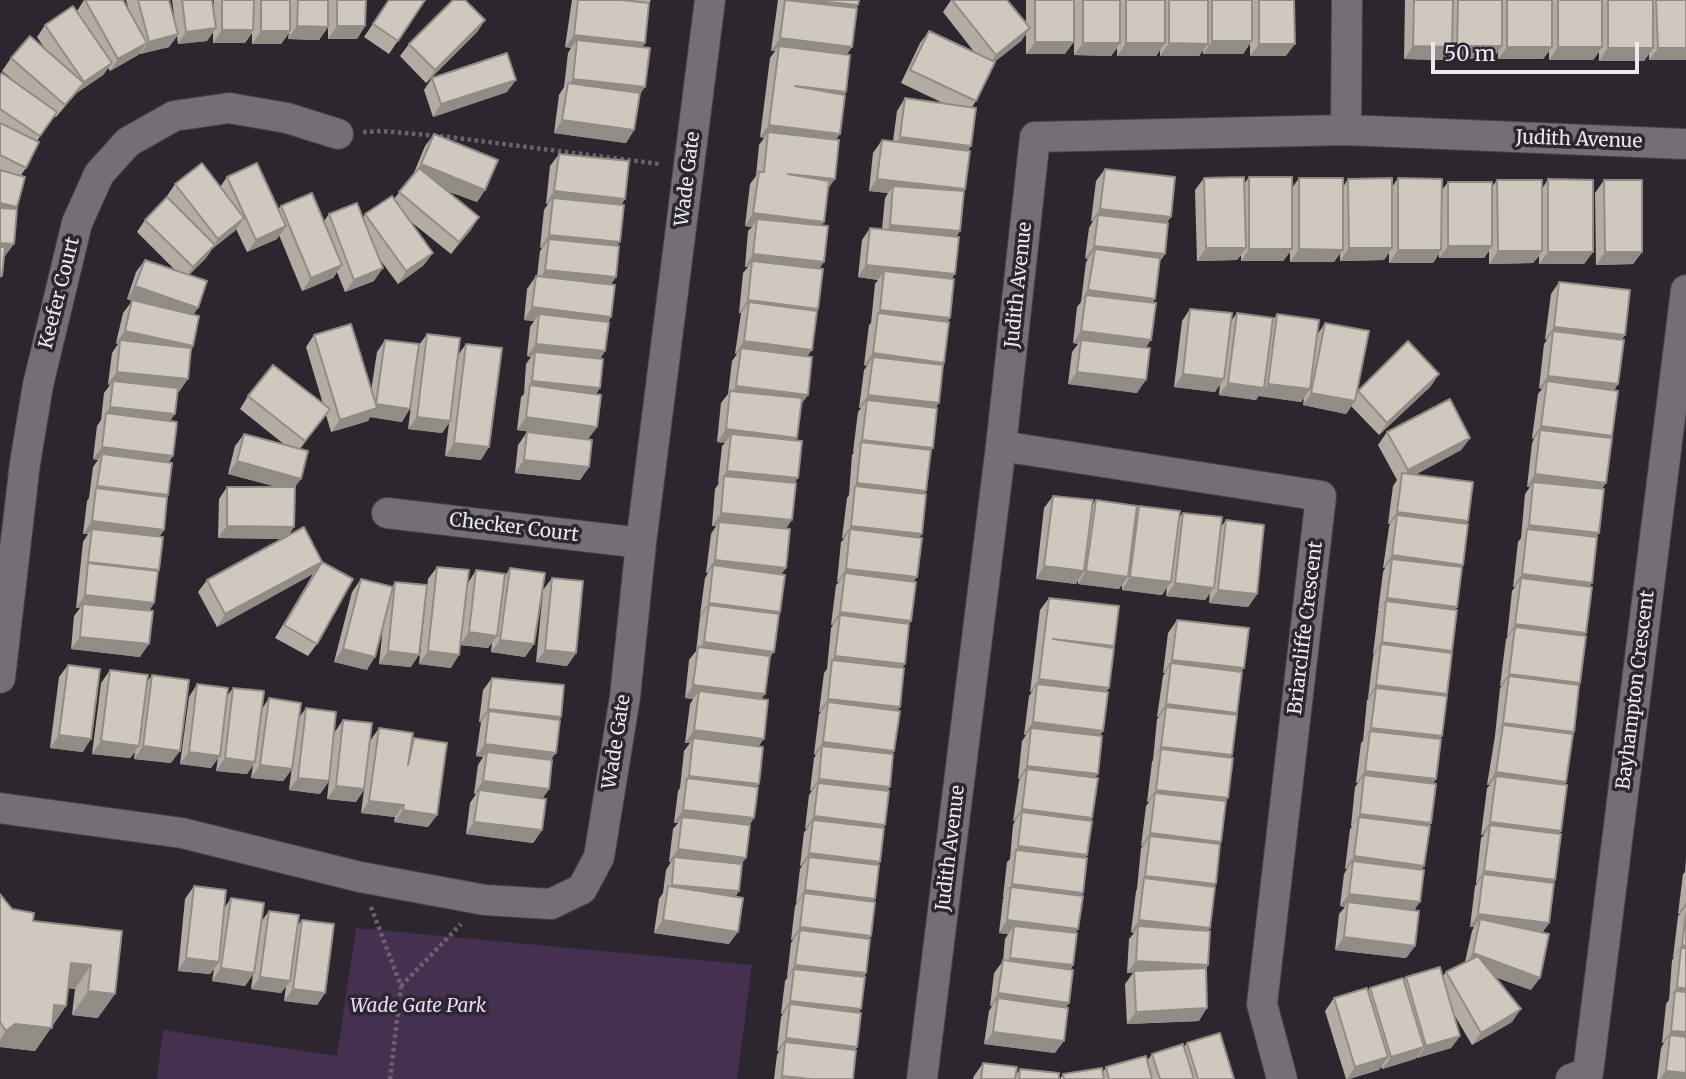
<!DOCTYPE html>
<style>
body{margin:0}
#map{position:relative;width:1686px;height:1079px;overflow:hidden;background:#2c272f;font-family:Merriweather,serif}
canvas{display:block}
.scale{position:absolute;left:1431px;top:42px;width:208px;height:32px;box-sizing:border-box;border:4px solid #ece8ee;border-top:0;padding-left:9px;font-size:21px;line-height:24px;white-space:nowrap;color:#ece8ee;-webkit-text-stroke:5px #2c272f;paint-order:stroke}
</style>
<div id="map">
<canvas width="1686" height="1079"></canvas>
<div class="scale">50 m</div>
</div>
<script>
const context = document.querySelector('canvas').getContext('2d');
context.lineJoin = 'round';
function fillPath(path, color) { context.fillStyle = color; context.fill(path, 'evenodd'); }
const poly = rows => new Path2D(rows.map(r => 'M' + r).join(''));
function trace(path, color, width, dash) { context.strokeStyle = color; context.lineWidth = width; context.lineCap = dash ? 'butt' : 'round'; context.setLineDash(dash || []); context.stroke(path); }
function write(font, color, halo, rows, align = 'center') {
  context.font = font + ' Merriweather,serif'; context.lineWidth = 7; context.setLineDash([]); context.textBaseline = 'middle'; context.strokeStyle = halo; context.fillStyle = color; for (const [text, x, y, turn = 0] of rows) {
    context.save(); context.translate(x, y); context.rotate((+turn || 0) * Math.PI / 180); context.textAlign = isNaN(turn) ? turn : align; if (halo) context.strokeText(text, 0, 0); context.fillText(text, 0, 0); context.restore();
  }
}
fillPath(poly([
 [356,928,752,965,737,1079,157,1079,163,1030,337,1056]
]), '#45304f');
const minor = poly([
 [1346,130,1347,0],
 [1001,446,1321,496,1262,1004,1282,1079],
 [387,513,641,543],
 [0,678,25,463,38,385,77,223,99,174,128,142,174,116,229,108,287,118,338,134],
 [0,808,182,833,360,877,485,900,551,904,582,889,599,857,625,697,641,543,710,0],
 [922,1079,1001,446,1035,137,1346,130,1686,144],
 [1571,1079,1588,1073,1686,290]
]);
trace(minor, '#49444b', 32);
trace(poly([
 [363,132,382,131,449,137,660,164],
 [371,907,401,986,390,1079],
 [401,986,461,924]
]), '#69646c', 4.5, [3.5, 3.5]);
trace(minor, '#746e77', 30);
fillPath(poly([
 [84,0,123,0,129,10,126,0,169,0,175,22,172,0,212,0,213,10,214,0,328,0,328,27,319,40,288,39,289,33,281,44,252,44,252,33,245,43,213,43,213,32,207,41,178,44,177,36,169,47,140,54,140,53,138,55,110,71,108,68,103,75,75,94,56,117,54,116,37,141,26,168,21,175,17,207,4,256,0,279,0,76,19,85,2,71,11,58,45,49,37,37,45,25,77,11],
 [328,0,366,0,365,26,357,39,328,39],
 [389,0,425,0,389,54,364,37],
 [572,0,651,0,649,3,645,43,642,47,639,96,634,130,626,143,554,133,559,95,564,87,568,53,571,48,565,47],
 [778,0,859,0,858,5,856,8,852,47,847,54,846,92,844,94,821,226,820,268,817,311,812,350,807,356,808,395,801,404,797,438,795,441,794,483,786,529,786,568,781,574,780,612,779,614,769,659,765,694,761,699,757,787,736,897,729,944,654,933,659,899,663,893,666,870,671,862,669,862,673,829,678,823,674,823,678,791,680,788,684,751,690,743,685,743,690,704,693,699,685,698,689,660,696,651,700,617,701,616,700,615,705,578,708,573,706,573,711,534,716,526,712,526,715,489,719,483,718,483,722,446,725,443,717,442,721,403,728,394,732,361,737,354,735,354,741,313,739,313,743,273,748,267,745,267,748,231,752,227,745,226,750,184,756,176,759,145,764,138,760,137,770,58,775,51,771,51],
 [951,0,1026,23,1026,0,1074,0,1065,54,1026,54,1026,34,1021,41,994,62,976,101,972,107,971,146,968,150,960,231,956,237,952,279,950,318,947,322,942,365,924,494,909,624,902,668,894,751,892,754,890,787,887,791,885,825,883,828,880,862,878,865,873,902,866,973,864,977,859,1013,853,1079,774,1079,777,1055,779,1051,777,1051,781,1017,783,1014,781,1014,785,981,788,977,787,977,791,943,793,940,791,940,795,906,797,903,796,903,800,869,802,866,800,866,804,832,807,829,805,829,809,795,812,791,810,791,814,758,816,755,814,754,819,714,821,712,819,712,824,673,827,669,831,628,833,625,831,625,836,585,839,582,837,582,841,542,844,539,842,538,847,498,849,495,852,455,854,452,853,452,858,412,861,408,859,408,864,370,867,366,864,365,869,325,871,323,875,284,878,280,858,277,862,240,870,228,882,229,885,198,888,193,869,191,873,153,882,140,893,141,897,111,905,98,945,104,901,83,920,43,929,31,975,53,943,12],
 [1074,0,1294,0,1286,56,1250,56,1250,43,1243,54,1203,54,1203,50,1199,56,1160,56,1160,50,1156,56,1117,56,1117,48,1111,56,1074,55],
 [1405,0,1686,0,1686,60,1649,60,1649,54,1644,61,1599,61,1599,52,1593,60,1549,60,1549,51,1543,59,1498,59,1498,51,1493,59,1449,58,1449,52,1443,60,1404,59],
 [485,20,477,32,426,83,400,56,409,44],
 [432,78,507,92,433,117,424,90],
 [434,134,485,190,477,202,447,191,479,217,451,254,410,221,424,265,398,284,378,257,374,281,345,292,337,272,333,278,302,291,279,235,277,239,247,252,236,229,212,249,206,258,189,275,194,314,193,346,179,392,178,392,170,422,173,456,168,463,168,495,166,497,164,530,159,537,159,570,158,571,154,603,149,611,140,657,71,649,74,616,80,608,76,608,83,542,88,534,83,534,87,501,89,498,93,467,98,460,93,459,97,426,101,420,104,393,110,385,108,384,112,353,118,344,116,343,123,313,132,301,127,299,136,272,145,260,175,270,137,232,145,220,168,198,167,196,175,184,220,187,227,177,278,209,281,206,324,221,329,214,363,218,365,214,394,199,413,175,425,146],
 [559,154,625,199,621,205,617,246,616,277,610,285,611,317,608,322,605,351,600,359,600,388,596,394,597,427,588,439,589,467,580,480,515,473,518,445,527,432,568,437,517,430,521,397,524,394,526,364,531,357,527,356,530,327,534,321,524,320,527,289,536,276,537,276,540,251,542,248,540,248,544,210,548,204,546,204,550,166],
 [1105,169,1167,223,1165,254,1160,261,1155,299,1152,303,1146,347,1137,393,1068,384,1072,352,1078,344,1073,343,1077,307,1081,302,1086,262,1088,259,1085,258,1089,228,1093,221,1091,221,1096,181],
 [1249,177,1292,188,1299,178,1343,187,1348,179,1392,187,1398,178,1442,190,1448,182,1492,187,1497,180,1542,189,1548,179,1593,252,1584,264,1539,264,1539,256,1533,263,1489,264,1489,251,1484,258,1439,258,1439,254,1433,263,1389,263,1389,253,1384,260,1340,261,1340,253,1334,262,1290,262,1290,252,1283,261,1241,261,1241,255,1237,260,1197,261,1195,190,1204,178,1244,184],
 [1604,180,1642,252,1633,264,1596,265,1595,193],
 [1559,282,1622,340,1618,384,1614,390,1612,436,1610,438,1602,489,1592,583,1589,587,1578,685,1565,785,1555,880,1553,883,1549,923,1542,933,1531,990,1495,977,1512,1022,1472,1045,1452,1011,1460,1036,1451,1048,1417,1058,1417,1057,1415,1059,1382,1069,1381,1066,1379,1070,1349,1079,1346,1079,1325,1011,1334,998,1368,991,1370,988,1403,980,1406,977,1442,977,1446,972,1465,962,1472,931,1474,927,1470,927,1475,886,1477,884,1476,883,1481,838,1484,835,1481,835,1487,788,1490,785,1487,785,1495,736,1500,688,1502,686,1500,686,1506,639,1508,637,1507,637,1512,591,1515,587,1513,587,1518,542,1521,538,1525,494,1530,487,1527,487,1532,443,1534,439,1532,438,1538,394,1542,389,1539,388,1544,344,1547,340,1545,339,1551,294],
 [1190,309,1231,321,1237,313,1273,320,1277,314,1317,335,1325,323,1356,395,1358,391,1439,374,1430,387,1379,435,1351,406,1346,414,1303,405,1304,398,1301,402,1259,396,1259,395,1256,400,1219,395,1220,384,1215,392,1174,387,1182,321],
 [427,334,458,355,466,344,481,460,445,456,449,423,442,433,408,429,413,392,402,422,370,417,368,421,331,432,326,415,300,449,295,487,294,527,288,536,322,562,317,644,308,656,275,638,313,574,217,627,198,592,207,580,282,539,218,538,219,499,227,487,277,487,228,474,235,446,244,434,285,445,240,409,248,396,323,404,306,347,314,335,371,391,377,352,385,340,419,345],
 [1387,432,1470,438,1461,450,1415,475,1468,521,1466,523,1463,565,1461,567,1455,610,1452,651,1450,653,1445,696,1442,736,1440,739,1436,779,1433,783,1431,823,1429,826,1424,866,1422,869,1415,910,1415,946,1406,958,1335,950,1339,914,1345,907,1340,906,1344,874,1347,869,1345,869,1350,829,1352,827,1351,826,1355,787,1358,783,1356,783,1361,743,1363,741,1367,700,1369,698,1368,698,1373,657,1374,655,1373,654,1378,613,1379,611,1378,611,1383,572,1385,568,1383,568,1389,527,1390,524,1388,524,1393,486,1397,480,1378,445],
 [1053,496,1092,506,1096,500,1137,510,1139,506,1179,518,1183,513,1221,527,1226,520,1257,594,1248,607,1209,603,1210,593,1205,600,1166,596,1167,587,1162,595,1122,590,1122,584,1119,589,1078,584,1078,580,1076,584,1036,579,1044,508],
 [437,567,468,583,476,570,505,576,510,568,534,644,525,657,491,652,492,642,488,648,460,645,451,668,419,664,428,579],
 [552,578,576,653,567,666,536,662,543,590],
 [361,579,392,587,395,582,411,667,379,664,383,626,367,670,334,662,352,592],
 [1049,598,1113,648,1106,692,1103,731,1100,735,1092,818,1090,821,1082,895,1075,933,1073,965,1071,969,1069,1003,1066,1007,1055,1053,984,1044,989,1011,992,1006,990,1006,994,973,1003,961,1005,939,1008,934,999,933,1003,899,1004,897,1003,897,1007,862,1010,859,1013,825,1015,821,1013,821,1019,781,1020,779,1018,779,1022,741,1026,735,1024,735,1029,696,1032,692,1030,692,1040,610],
 [1177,620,1242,672,1236,715,1232,755,1230,757,1228,798,1225,801,1221,842,1220,844,1208,931,1208,965,1206,969,1199,1021,1127,1024,1125,984,1133,973,1127,973,1129,939,1134,933,1131,932,1136,891,1137,889,1141,848,1143,846,1141,846,1146,806,1149,802,1147,802,1152,762,1153,760,1157,719,1159,717,1157,717,1163,676,1165,673,1163,673,1168,633],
 [68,665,83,752,50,748,59,677],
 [110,670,147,682,152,675,171,763,134,759,135,752,130,758,92,754,101,683],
 [492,678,558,720,550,760,549,789,542,799,542,830,533,843,466,834,470,803,476,794,474,794,478,765,483,757,476,756,481,722,479,722,483,690],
 [197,684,227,696,233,688,262,709,269,698,298,719,306,708,329,781,320,794,289,790,292,766,292,769,283,781,251,778,253,765,247,774,216,771,218,758,211,768,180,764,189,697],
 [343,720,370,741,379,728,411,741,414,738,437,815,428,827,394,822,395,817,361,813,364,790,356,802,327,799,334,733],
 [1686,858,1686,1079,1657,1079,1661,1048,1664,1043,1662,1043,1666,1004,1669,1000,1672,960,1674,958,1673,958,1678,916,1680,914,1678,914,1683,874,1685,872],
 [194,886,225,907,231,898,261,922,269,911,297,926,302,920,325,993,317,1005,284,1001,286,986,281,993,251,989,253,974,245,986,212,981,214,969,210,974,178,971,185,899],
 [0,894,12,909,33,921,122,931,98,1018,72,1015,75,989,68,988,66,1006,35,1051,0,1047],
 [1187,1043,1234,1079,1060,1079,1063,1074,1103,1072,1106,1067,1147,1061,1152,1054,1184,1047],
 [983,1063,1016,1075,1020,1069,1059,1079,973,1079,974,1076]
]), '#b2aca3');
fillPath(poly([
 [785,0,807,0,858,5,849,17],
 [485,20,477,32,426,83,435,70],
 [297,26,328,27,319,40,288,39],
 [337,26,365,26,357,39,328,39],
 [216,28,207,41,178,44,186,32],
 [1030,28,1021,41,987,68,996,55],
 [222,30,253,30,245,43,213,43],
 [261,31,290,31,281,44,252,44],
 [178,34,169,47,140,54,149,42],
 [574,35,645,43,636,55,577,40,571,48,565,47],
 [780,38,852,47,843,59,779,46,775,51,771,51],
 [1212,41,1252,41,1243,54,1203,54],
 [1035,42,1074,42,1065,54,1026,54],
 [147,43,138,55,110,71,118,59],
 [1083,43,1120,43,1111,56,1074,55],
 [1126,43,1165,43,1156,56,1117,56],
 [1169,43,1208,44,1199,56,1160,56],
 [1259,44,1295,44,1286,56,1250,56],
 [1413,46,1452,47,1443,60,1404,59],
 [1457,46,1502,46,1493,59,1449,58],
 [1507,47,1552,47,1543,59,1498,59],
 [1558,47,1602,47,1593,60,1549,60],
 [1608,48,1653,48,1644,61,1599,61],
 [1658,48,1686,48,1686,60,1649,60],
 [112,63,103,75,75,94,84,82],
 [573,79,645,87,636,100,567,87],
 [516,80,507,92,433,117,441,104],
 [84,83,75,95,56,117,65,105],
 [795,86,846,92,837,105],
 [562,120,634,130,626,143,554,133],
 [769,125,840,134,831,147,768,132,764,138,760,137],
 [900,137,971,146,963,159,892,149],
 [421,164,485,190,477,202,413,177],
 [788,174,835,179,826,192],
 [877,179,965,189,957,201,893,186,888,193,869,191],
 [554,191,625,199,616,212,553,198,548,204,546,204],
 [0,203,17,207,8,220,0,218],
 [1100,209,1171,217,1162,230,1098,215,1093,221,1091,221],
 [753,213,824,222,815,235,757,219,752,227,745,226],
 [479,217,471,230,451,254,459,242],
 [244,218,235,231,212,249,206,258,184,279,193,267,210,250,218,239],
 [890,225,960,231,951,243,882,238],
 [286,226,277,239,247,252,256,240],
 [549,235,620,242,611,255,549,239,542,248,540,248],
 [0,243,14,244,5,256,0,256],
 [1094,246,1165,254,1156,267,1095,249,1088,259,1085,258],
 [1448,246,1492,246,1484,258,1439,258],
 [1206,248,1246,248,1237,260,1197,261],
 [1349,248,1392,248,1384,260,1340,261],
 [1249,249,1292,249,1283,261,1241,261],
 [1299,249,1343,250,1334,262,1290,262],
 [1398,250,1441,250,1433,263,1389,263],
 [1498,251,1542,251,1533,263,1489,264],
 [1548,252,1593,252,1584,264,1539,264],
 [1605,252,1642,252,1633,264,1596,265],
 [433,253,424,265,398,284,406,271],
 [753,254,824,262,815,275,752,261,748,267,745,267],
 [342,265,333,278,302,291,311,278],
 [866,265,955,274,946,287,884,271,878,280,858,277],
 [383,268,374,281,345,292,354,280],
 [545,270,616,277,607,290,537,283],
 [135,286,198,308,190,320,127,299],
 [1088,290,1155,299,1146,312,1086,295,1080,302],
 [748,300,818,309,810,321,749,302,741,313,739,313],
 [532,307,611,317,603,329,539,314,534,321,524,320],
 [880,310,950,318,941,331,878,313,871,323],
 [1554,327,1625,335,1617,348,1553,331,1547,340,1545,339],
 [125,331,193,346,184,359,120,340,118,344,116,343],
 [1081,331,1151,340,1143,352,1081,340,1078,344,1073,343],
 [744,341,812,350,803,362,741,348,737,354,735,354],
 [536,344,605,351,596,364,535,352,531,357,527,356],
 [873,353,944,363,936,375,873,357,867,366,864,365],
 [117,372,188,379,179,392,112,385,113,381,110,385,108,384],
 [1077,372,1146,380,1137,393,1068,384],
 [1183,374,1224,379,1215,392,1174,387],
 [1439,374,1430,387,1379,435,1387,423],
 [1548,376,1618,384,1610,397,1547,381,1542,389,1539,388],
 [532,381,600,388,591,401,530,385,523,394],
 [1228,383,1264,388,1256,400,1219,395],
 [1268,384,1310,389,1301,402,1259,396],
 [736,386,808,395,799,407,730,395],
 [1311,393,1355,401,1346,414,1303,405],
 [868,395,939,403,930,416,867,400,861,408,859,408],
 [376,404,410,409,402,422,370,417,368,421,331,432,340,420,373,410],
 [110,407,175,414,166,427,106,413,101,420],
 [330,409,321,422,296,453,305,441],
 [417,417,450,421,442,433,408,429],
 [526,417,597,427,588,439,517,430],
 [1541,426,1612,436,1603,449,1540,430,1534,439,1532,438],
 [726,429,797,438,789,450,731,434,725,443,717,442],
 [1470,438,1461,450,1401,482,1401,480,1408,470],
 [862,440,933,448,924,460,861,442,853,452],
 [454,443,489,447,481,460,445,456],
 [102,447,173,456,164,468,102,454,98,460,93,459],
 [524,460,589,467,580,480,515,473],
 [237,461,301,479,292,491,228,474],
 [727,471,798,478,789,491,724,476,719,483,718,483],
 [1535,474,1606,483,1598,495,1533,482,1530,487,1527,487],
 [857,483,926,491,918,503,855,486,848,495],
 [97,486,168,495,159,507,96,488],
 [1397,512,1468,521,1459,533,1397,515,1390,524,1388,524],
 [721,513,792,520,783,533,719,522,716,526,712,526],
 [92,521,164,530,155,542,92,529,88,534,83,534],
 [1529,525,1599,533,1591,546,1527,529,1520,538],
 [227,526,294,527,286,539,218,538],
 [851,526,922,534,913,546,850,529,844,539,842,538],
 [1392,555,1463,565,1454,577,1392,559,1385,568,1383,568],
 [715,560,786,568,777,580,713,565,708,573,706,573],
 [88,562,159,570,150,582,88,563,79,574],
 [322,562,313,574,217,627,225,614],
 [1044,566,1084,571,1076,584,1036,579],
 [846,569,917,577,908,589,845,573,839,582,837,582],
 [1086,571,1128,577,1119,589,1078,584],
 [1522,574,1592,583,1583,595,1521,578,1515,587,1513,587],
 [1130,577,1171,582,1162,595,1122,590],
 [1175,583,1214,588,1205,600,1166,596],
 [1218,590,1257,594,1248,607,1209,603],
 [85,595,154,603,146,616,83,604,80,608,76,608],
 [1387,598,1457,607,1448,619,1386,601,1378,611],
 [709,603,780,612,771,625,709,605,701,616,700,615],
 [840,612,911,621,902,634,840,615,833,625,831,625],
 [1515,624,1586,633,1577,645,1515,627,1508,637,1507,637],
 [469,632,497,636,488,648,460,645],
 [80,637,149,644,140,657,71,649],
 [500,640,534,644,525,657,491,652],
 [704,642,774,652,765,664,698,651],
 [1382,642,1452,651,1443,663,1381,644,1374,655,1373,654],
 [343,649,375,657,367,670,334,662],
 [545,650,576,653,567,666,536,662],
 [388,651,419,655,411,667,379,664],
 [428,651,459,655,451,668,419,664],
 [835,656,905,664,896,676,832,660,826,668],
 [1172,660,1244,668,1235,681,1171,663,1165,673,1163,673],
 [1509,674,1580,683,1571,695,1509,676,1502,686,1500,686],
 [1039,679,1109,688,1100,700,1037,684,1032,692,1030,692],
 [693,685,765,694,756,706,699,691,693,699,685,698],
 [1376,685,1447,694,1438,706,1376,688,1369,698,1368,698],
 [828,699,900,707,891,720,828,702,821,712,819,712],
 [1166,704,1237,713,1228,725,1166,707,1159,717,1157,717],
 [488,709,561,717,552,730,489,711,481,722,479,722],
 [1033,722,1103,731,1094,744,1031,728,1026,735,1024,735],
 [1503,723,1574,732,1565,744,1503,725,1494,736],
 [1371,728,1442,736,1433,749,1370,731,1362,741],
 [694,730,764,739,755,751,693,738,690,743,685,743],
 [59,735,91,739,83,752,50,748],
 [101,741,139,746,130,758,92,754],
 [823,742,894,751,886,764,822,746,816,755,814,754],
 [485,744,556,753,547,765,487,752,483,757,476,756],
 [143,746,180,751,171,763,134,759],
 [1161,747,1232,755,1223,768,1161,749,1152,760],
 [189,752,220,756,211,768,180,764],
 [225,758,255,762,247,774,216,771],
 [260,765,292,769,283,781,251,778],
 [1027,766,1098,774,1089,786,1027,769,1020,779,1018,779],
 [1365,771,1436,779,1427,792,1364,775,1358,783,1356,783],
 [1496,772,1566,782,1557,795,1496,776,1490,785,1487,785],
 [689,776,759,784,750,797,687,778,680,788],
 [298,778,329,781,320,794,289,790],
 [819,779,890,787,881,799,818,783,812,791,810,791],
 [483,781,549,789,540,801,479,790,476,794,474,794],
 [336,786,364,789,356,802,327,799],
 [1156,790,1228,798,1219,811,1155,793,1149,802,1147,802],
 [369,801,404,805,395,817,361,813],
 [1022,809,1092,818,1083,830,1022,812,1015,821,1013,821],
 [403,810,437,815,428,827,394,822],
 [683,810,754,818,746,831,682,817,678,823,674,823],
 [1360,814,1431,823,1422,835,1359,817,1351,826],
 [814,816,885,825,876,838,813,820,807,829,805,829],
 [474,822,542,830,533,843,466,834],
 [1490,822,1561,831,1553,844,1490,825,1484,835,1481,835],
 [1150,833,1221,842,1212,854,1150,836,1143,846,1141,846],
 [1018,846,1087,855,1079,868,1016,850,1009,859],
 [678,849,746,858,737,870,674,857,671,862,669,862],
 [809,853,880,862,871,874,809,857,802,866,800,866],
 [1354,856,1424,866,1416,878,1353,861,1347,869,1345,869],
 [1484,871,1555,880,1547,893,1483,874,1477,884,1476,883],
 [1145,876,1216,884,1207,897,1144,878,1136,889],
 [1012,884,1083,893,1075,905,1011,887,1003,897],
 [672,885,739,891,731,904,668,891],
 [805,890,875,899,867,911,804,893,797,903,796,903],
 [1349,894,1420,902,1411,915,1348,902,1345,907,1340,906],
 [1686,902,1686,906,1680,914,1678,914],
 [1478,914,1549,923,1540,936,1480,919,1474,927,1470,927],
 [663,920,738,932,729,944,654,933],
 [1007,920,1078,929,1069,942,1014,926,1008,934,999,933],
 [1139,920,1210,928,1201,941,1138,926,1134,933,1131,932],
 [800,927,871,936,862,949,800,930,793,940,791,940],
 [1344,937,1415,946,1406,958,1335,950],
 [1682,945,1686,946,1686,959,1681,948,1673,958],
 [1473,953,1540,978,1531,990,1465,966],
 [186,958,219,962,210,974,178,971],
 [1010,958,1073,965,1065,978,1001,971],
 [1136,961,1208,965,1199,978,1134,971,1133,973,1127,973],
 [71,963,91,965,75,989,54,986],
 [795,965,866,973,857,986,794,969,788,977,787,977],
 [221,968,254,973,245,986,212,981],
 [260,977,290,981,281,993,251,989],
 [1677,987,1686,989,1686,1002,1675,991,1668,1000],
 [293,989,325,993,317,1005,284,1001],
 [88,991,115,994,98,1018,72,1015],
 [998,993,1069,1003,1060,1016,998,998,992,1006,990,1006],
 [790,1001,861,1009,852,1022,790,1004,783,1014,781,1014],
 [54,1005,66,1006,35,1051,0,1047,0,1040,6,1031,15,1024],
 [1207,1008,1199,1021,1127,1024,1136,1012],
 [1521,1009,1512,1022,1472,1045,1481,1033],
 [1671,1031,1686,1032,1686,1046,1670,1035,1664,1043,1662,1043],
 [993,1032,1064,1041,1055,1053,984,1044],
 [1460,1036,1451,1048,1417,1058,1426,1046],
 [786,1038,857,1047,848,1060,785,1042,779,1051,777,1051],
 [1424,1047,1415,1059,1382,1069,1391,1057],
 [1388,1057,1379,1070,1347,1079,1355,1067],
 [1666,1071,1686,1073,1686,1079,1660,1079],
 [782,1076,811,1079,780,1079]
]), '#918c85');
const building = poly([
 [85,0,123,0,147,43,118,59,85,0],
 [138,0,169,0,178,34,149,42,138,0],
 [182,0,212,0,216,28,186,32,182,0],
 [222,0,254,0,253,30,222,30,222,0],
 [261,0,290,0,290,31,261,31,261,0],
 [298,0,328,0,328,27,297,26,298,0],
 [337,0,366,0,365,26,337,26,337,0],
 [389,0,425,0,398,41,373,24,389,0],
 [453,0,465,0,485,20,435,70,409,44,453,0],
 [578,0,622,0,649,3,645,43,574,35,578,0],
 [785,0,857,8,852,47,780,38,785,0],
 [807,0,859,0,858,5,807,0],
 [952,0,1007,0,1030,28,996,55,952,0],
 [1035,0,1074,0,1074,42,1035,42,1035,0],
 [1083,0,1120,0,1120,43,1083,43,1083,0],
 [1126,0,1165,0,1165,43,1126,43,1126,0],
 [1169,0,1208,0,1208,44,1169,43,1169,0],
 [1212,0,1252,0,1252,41,1212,41,1212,0],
 [1259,0,1294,0,1295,44,1259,44,1259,0],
 [1414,0,1453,0,1452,47,1413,46,1414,0],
 [1458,0,1502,0,1502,46,1457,46,1458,0],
 [1507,0,1552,0,1552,47,1507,47,1507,0],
 [1558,0,1602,0,1602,47,1558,47,1558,0],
 [1608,0,1653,0,1653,48,1608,48,1608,0],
 [1656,0,1686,0,1686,48,1658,48,1656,0],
 [73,6,112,63,84,82,45,25,73,6],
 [929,31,995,62,976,101,910,70,929,31],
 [30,36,84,83,65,105,11,58,30,36],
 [577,40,650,48,645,87,573,79,577,40],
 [779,46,850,55,846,92,795,86,845,95,840,134,769,125,779,46],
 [507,53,516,80,441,104,432,78,507,53],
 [2,73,57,112,40,136,0,109,0,76,2,73],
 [568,83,640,93,634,130,562,120,568,83],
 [905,98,976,108,971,146,900,137,905,98],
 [0,123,39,142,26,168,0,155,0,123],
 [768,132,839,140,835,179,788,174,829,181,824,222,753,213,759,172,764,172,768,132],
 [434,134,498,160,485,190,421,164,434,134],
 [882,140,970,151,965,189,877,179,882,140],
 [559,154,629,161,625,199,554,191,559,154],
 [202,163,244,218,218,239,175,184,202,163],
 [257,163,286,226,256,240,227,177,257,163],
 [419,168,479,217,459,242,399,192,419,168],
 [1105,169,1175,177,1171,217,1100,209,1105,169],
 [0,170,25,177,17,207,0,203,0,170],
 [1244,177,1246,248,1206,248,1204,178,1244,177],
 [1249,177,1292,177,1292,249,1249,249,1249,177],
 [1299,178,1343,178,1343,250,1299,249,1299,178],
 [1392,178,1392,248,1349,248,1348,179,1392,178],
 [1398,178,1442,179,1441,250,1398,250,1398,178],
 [1548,179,1593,180,1593,252,1548,252,1548,179],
 [1497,180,1542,180,1542,251,1498,251,1497,180],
 [1604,180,1642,180,1642,252,1605,252,1604,180],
 [1448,182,1492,182,1492,246,1448,246,1448,182],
 [893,186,964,191,960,231,890,225,893,186],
 [312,193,342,265,311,278,281,206,312,193],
 [392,196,433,253,406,271,365,214,392,196],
 [167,197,215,245,193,267,145,220,167,197],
 [553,198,624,205,620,242,549,235,553,198],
 [357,203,383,268,354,280,329,214,357,203],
 [0,208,17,209,14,244,0,243,0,208],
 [1098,215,1168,223,1165,254,1094,246,1098,215],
 [757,219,828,226,824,262,753,254,757,219],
 [870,228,959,237,955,274,866,265,870,228],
 [549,239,619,246,616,277,545,270,549,239],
 [0,247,5,247,2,276,0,276,0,247],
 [1095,249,1160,258,1155,299,1088,290,1095,249],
 [145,260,207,281,198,308,135,286,145,260],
 [752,261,823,269,818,309,748,300,752,261],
 [884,271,954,279,950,318,880,310,884,271],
 [536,276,615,285,611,317,532,307,536,276],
 [1559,282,1630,290,1625,335,1554,327,1559,282],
 [1086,295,1156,303,1151,340,1081,331,1086,295],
 [132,300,199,316,193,346,125,331,132,300],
 [749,302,817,311,812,350,744,341,749,302],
 [1190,309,1232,313,1224,379,1183,374,1190,309],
 [878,313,949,322,944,363,873,353,878,313],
 [1237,313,1273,318,1264,388,1228,383,1237,313],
 [539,314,609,322,605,351,536,344,539,314],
 [1277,314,1319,320,1310,389,1268,384,1277,314],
 [1325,323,1369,331,1355,401,1311,393,1325,323],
 [351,324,377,408,340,420,314,335,351,324],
 [1553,331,1624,340,1618,384,1548,376,1553,331],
 [427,334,460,338,450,421,417,417,427,334],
 [120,340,191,348,188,379,117,372,120,340],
 [385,340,419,344,410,409,376,404,385,340],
 [1081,340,1150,348,1146,380,1077,372,1081,340],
 [1408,341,1439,374,1387,423,1358,391,1408,341],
 [466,344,502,348,489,447,454,443,466,344],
 [741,348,812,357,808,395,736,386,741,348],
 [535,352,603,359,600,388,532,381,535,352],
 [873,357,943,365,939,403,868,395,873,357],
 [273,365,330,409,305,441,248,396,273,365],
 [113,381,178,388,175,414,110,407,113,381],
 [1547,381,1618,391,1612,436,1541,426,1547,381],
 [530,385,601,395,597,427,526,417,530,385],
 [730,391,802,398,797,438,726,429,730,391],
 [1450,399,1470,438,1408,470,1387,432,1450,399],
 [867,400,937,408,933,448,862,440,867,400],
 [106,413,177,422,173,456,102,447,106,413],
 [1540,430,1612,438,1606,483,1535,474,1540,430],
 [527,432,592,440,589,467,524,460,527,432],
 [244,434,308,451,301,479,237,461,244,434],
 [731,434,802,441,798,478,727,471,731,434],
 [861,442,931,450,926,491,857,483,861,442],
 [102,454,172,463,168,495,97,486,102,454],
 [1402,473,1473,482,1468,521,1397,512,1402,473],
 [724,476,796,483,792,520,721,513,724,476],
 [1533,482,1604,489,1599,533,1529,525,1533,482],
 [855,486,926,494,922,534,851,526,855,486],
 [227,487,295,487,294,527,227,526,227,487],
 [96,488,167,497,164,530,92,521,96,488],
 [1053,496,1093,500,1084,571,1044,566,1053,496],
 [1096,500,1137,506,1128,577,1086,571,1096,500],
 [1139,506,1180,511,1171,582,1130,577,1139,506],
 [1183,513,1222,517,1214,588,1175,583,1183,513],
 [1397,515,1468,524,1463,565,1392,555,1397,515],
 [1226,520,1264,525,1257,594,1218,590,1226,520],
 [719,522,790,529,786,568,715,560,719,522],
 [304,527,322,562,225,614,207,580,304,527],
 [92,529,163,537,159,570,88,562,92,529],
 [850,529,922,538,917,577,846,569,850,529],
 [1527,529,1597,537,1592,583,1522,574,1527,529],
 [1392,559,1462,567,1457,607,1387,598,1392,559],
 [322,562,353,579,317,644,284,625,322,562],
 [88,563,158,571,154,603,85,595,88,563],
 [713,565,785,575,780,612,709,603,713,565],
 [437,567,469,570,459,655,428,651,437,567],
 [510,568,545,573,534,644,500,640,510,568],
 [476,570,505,574,497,636,469,632,476,570],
 [845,573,916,582,911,621,840,612,845,573],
 [552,578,583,581,576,653,545,650,552,578],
 [1521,578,1592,587,1586,633,1515,624,1521,578],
 [361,579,393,587,375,657,343,649,361,579],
 [395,582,427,585,419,655,388,651,395,582],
 [1049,598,1119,606,1114,646,1053,639,1114,648,1109,688,1039,679,1049,598],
 [1386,601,1457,610,1452,651,1382,642,1386,601],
 [83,604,153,611,149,644,80,637,83,604],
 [709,605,779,614,774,652,704,642,709,605],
 [840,615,909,624,905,664,835,656,840,615],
 [1177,620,1249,628,1244,668,1172,660,1177,620],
 [1515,627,1586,636,1580,683,1509,674,1515,627],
 [1381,644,1452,653,1447,694,1376,685,1381,644],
 [698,647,770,656,765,694,693,685,698,647],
 [832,660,904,668,900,707,828,699,832,660],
 [1171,663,1242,672,1237,713,1166,704,1171,663],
 [68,665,100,669,91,739,59,735,68,665],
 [110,670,148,675,139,746,101,741,110,670],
 [152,675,189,680,180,751,143,746,152,675],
 [1509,676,1579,685,1574,732,1503,723,1509,676],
 [492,678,564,685,561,717,488,709,492,678],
 [197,684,228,688,220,756,189,752,197,684],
 [1037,684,1108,692,1103,731,1033,722,1037,684],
 [233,688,264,691,255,762,225,758,233,688],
 [1376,688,1447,696,1442,736,1371,728,1376,688],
 [699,691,768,700,764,739,694,730,699,691],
 [269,698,301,703,292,769,260,765,269,698],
 [828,702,900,711,894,751,823,742,828,702],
 [1166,707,1237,715,1232,755,1161,747,1166,707],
 [306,708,336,712,329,781,298,778,306,708],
 [489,711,560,720,556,753,485,744,489,711],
 [343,720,372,723,364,789,336,786,343,720],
 [1503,725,1573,734,1566,782,1496,772,1503,725],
 [379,728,413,733,408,765,414,738,447,743,437,815,403,810,404,805,369,801,379,728],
 [1031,728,1102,736,1098,774,1027,766,1031,728],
 [1370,731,1441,739,1436,779,1365,771,1370,731],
 [693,738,763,747,759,784,689,776,693,738],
 [822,746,893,754,890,787,819,779,822,746],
 [1161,749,1233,758,1228,798,1156,790,1161,749],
 [487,752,552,760,549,789,483,781,487,752],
 [1027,769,1098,778,1092,818,1022,809,1027,769],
 [1364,775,1436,784,1431,823,1360,814,1364,775],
 [1496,776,1567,785,1561,831,1490,822,1496,776],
 [687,778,758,787,754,818,683,810,687,778],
 [818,783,889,791,885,825,814,816,818,783],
 [479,790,546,799,542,830,474,822,479,790],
 [1155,793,1226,801,1221,842,1150,833,1155,793],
 [1022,812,1092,821,1087,855,1018,846,1022,812],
 [682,817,750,825,746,858,678,849,682,817],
 [1359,817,1430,826,1424,866,1354,856,1359,817],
 [813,820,884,828,880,862,809,853,813,820],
 [1490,825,1561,834,1555,880,1484,871,1490,825],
 [1150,836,1220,844,1216,884,1145,876,1150,836],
 [1016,850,1087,858,1083,893,1012,884,1016,850],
 [674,857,742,864,739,891,672,885,674,857],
 [809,857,879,865,875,899,805,890,809,857],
 [1353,861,1424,870,1420,902,1349,894,1353,861],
 [1483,874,1554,883,1549,923,1478,914,1483,874],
 [1144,878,1215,887,1210,928,1139,920,1144,878],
 [194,886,226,890,219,962,186,958,194,886],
 [668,886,743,898,738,932,663,920,668,886],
 [1011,887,1083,896,1078,929,1007,920,1011,887],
 [804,893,875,902,871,936,800,927,804,893],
 [0,894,12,909,34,913,33,921,122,931,115,994,88,991,91,965,71,963,66,1006,54,1005,52,1028,15,1024,6,1031,0,1022,0,894],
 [231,898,264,903,254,973,221,968,231,898],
 [1348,902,1419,911,1415,946,1344,937,1348,902],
 [269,911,299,915,290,981,260,977,269,911],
 [1686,913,1686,946,1682,945,1686,913],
 [1480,919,1549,934,1540,978,1473,953,1480,919],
 [302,920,334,924,325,993,293,989,302,920],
 [1014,926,1077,933,1073,965,1010,958,1014,926],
 [1138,926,1210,931,1208,965,1136,961,1138,926],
 [800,930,870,939,866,973,795,965,800,930],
 [1681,948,1686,948,1686,989,1677,987,1681,948],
 [1478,956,1521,1009,1481,1033,1446,972,1478,956],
 [1003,960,1073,970,1069,1003,998,993,1003,960],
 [1440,967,1460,1036,1426,1046,1406,977,1440,967],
 [1206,968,1207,1008,1136,1012,1134,971,1206,968],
 [794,969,865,977,861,1009,790,1001,794,969],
 [1403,978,1424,1047,1391,1057,1370,988,1403,978],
 [1367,988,1388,1057,1355,1067,1334,998,1367,988],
 [1675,991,1686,992,1686,1032,1671,1031,1675,991],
 [998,998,1068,1008,1064,1041,993,1032,998,998],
 [790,1004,861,1013,857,1047,786,1038,790,1004],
 [1220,1033,1234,1079,1198,1079,1187,1043,1220,1033],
 [1670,1035,1686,1037,1686,1073,1666,1071,1670,1035],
 [785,1042,856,1050,853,1079,811,1079,782,1076,785,1042],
 [1183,1044,1194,1079,1160,1079,1152,1054,1183,1044],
 [1146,1056,1152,1079,1109,1079,1106,1067,1146,1056],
 [983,1063,1017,1067,1015,1079,981,1079,983,1063],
 [1102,1068,1104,1079,1064,1079,1063,1074,1102,1068],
 [1020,1069,1059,1073,1059,1079,1019,1079,1020,1069]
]);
fillPath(building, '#cfc8be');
trace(building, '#918c85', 2);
write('19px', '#ece8ee', '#2c272f', [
 ["Judith Avenue",1579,140,2],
 ["Wade Gate",688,179,-83],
 ["Judith Avenue",1019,285,-84],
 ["Keefer Court",60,293,-76],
 ["Checker Court",514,528,7],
 ["Briarcliffe Crescent",1306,628,-83],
 ["Bayhampton Crescent",1636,690,-83],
 ["Wade Gate",617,742,-81],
 ["Judith Avenue",951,848,-83]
]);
write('italic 19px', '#f0d4fe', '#2c272f', [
 ["Wade Gate Park",418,1007]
]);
</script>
